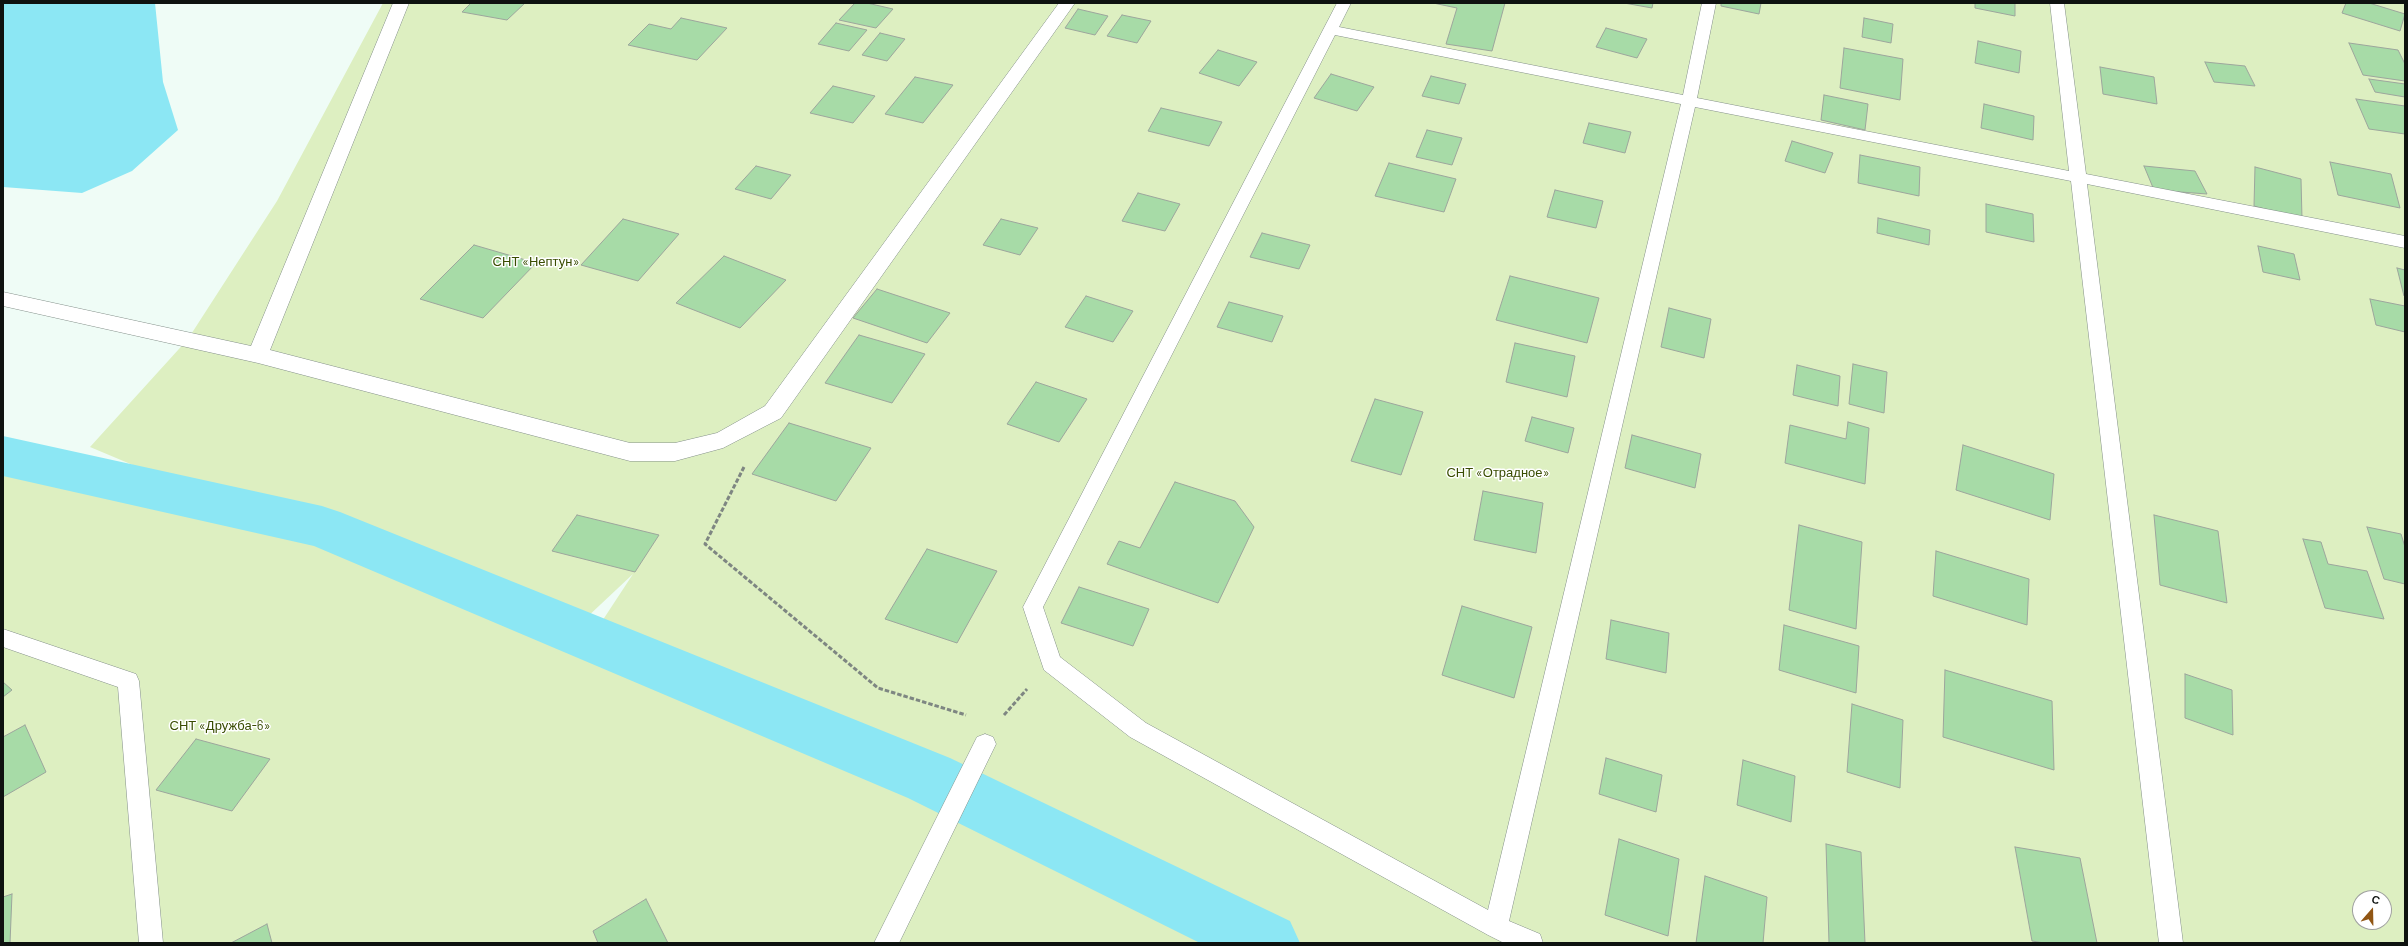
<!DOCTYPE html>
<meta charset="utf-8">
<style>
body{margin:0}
#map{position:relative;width:2408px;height:946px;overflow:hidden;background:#effcf6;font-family:Barlow,sans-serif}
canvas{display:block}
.frame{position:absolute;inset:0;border:4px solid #0e1210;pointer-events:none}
.north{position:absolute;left:2352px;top:890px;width:40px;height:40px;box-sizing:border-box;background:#fff;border:1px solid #9fa09f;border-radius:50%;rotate:20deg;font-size:11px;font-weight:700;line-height:16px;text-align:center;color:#0e1210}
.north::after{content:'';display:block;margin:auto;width:14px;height:18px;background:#915614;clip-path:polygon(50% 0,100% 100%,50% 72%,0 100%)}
</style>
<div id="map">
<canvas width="2408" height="946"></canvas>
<div class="frame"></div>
<div class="north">С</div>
</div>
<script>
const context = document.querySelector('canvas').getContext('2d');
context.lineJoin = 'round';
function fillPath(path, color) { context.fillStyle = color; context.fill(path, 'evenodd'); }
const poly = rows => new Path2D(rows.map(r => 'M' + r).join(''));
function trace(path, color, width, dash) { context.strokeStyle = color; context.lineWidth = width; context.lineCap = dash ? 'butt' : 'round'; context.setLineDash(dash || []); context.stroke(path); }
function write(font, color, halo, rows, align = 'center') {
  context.font = font + ' Barlow,sans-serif'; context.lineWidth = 3; context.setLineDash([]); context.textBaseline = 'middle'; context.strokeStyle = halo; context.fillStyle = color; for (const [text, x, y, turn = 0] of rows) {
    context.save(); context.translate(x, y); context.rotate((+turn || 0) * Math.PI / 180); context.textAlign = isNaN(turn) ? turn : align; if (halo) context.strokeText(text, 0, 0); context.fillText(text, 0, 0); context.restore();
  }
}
fillPath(poly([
 [383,3,2405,3,2405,943,3,943,3,457,322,527,591,638,633,574,584,620,320,515,159,476,90,447,188,339,277,201],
 [2360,898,2384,898,2384,922,2360,922]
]), '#ddefc1');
fillPath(poly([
 [3,3,155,3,163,82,178,130,132,171,82,193,3,187]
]), '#8ce7f4');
fillPath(poly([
 [3,436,322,506,340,512,950,758,1290,921,1300,943,1200,943,908,798,314,546,3,476,3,436]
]), '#8ce7f4');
const building = poly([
 [471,3,525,3,507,20,462,12,471,3],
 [855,3,867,3,893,9,876,28,839,20,855,3],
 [1433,3,1505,3,1492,51,1446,44,1457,8,1433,3],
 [1624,3,1653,3,1652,8,1624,3],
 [1721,3,1761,3,1759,14,1721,6,1721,3],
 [1975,3,2015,3,2015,16,1975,8,1975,3],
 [2346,3,2369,3,2405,14,2400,31,2342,13,2346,3],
 [1078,9,1108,16,1095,35,1065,28,1078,9],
 [1122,15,1151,21,1137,43,1107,36,1122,15],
 [681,18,727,28,697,60,628,45,649,24,671,29,681,18],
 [1864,18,1893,24,1891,43,1862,37,1864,18],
 [836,23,867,30,849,51,818,44,836,23],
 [1606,28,1647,39,1637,58,1596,47,1606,28],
 [880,33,905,39,887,61,862,55,880,33],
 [1978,41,2021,51,2019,73,1975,63,1978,41],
 [2349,43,2398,50,2405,64,2405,81,2363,75,2349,43],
 [1844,48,1903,59,1900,100,1840,88,1844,48],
 [1218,50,1257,62,1239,86,1199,73,1218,50],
 [2205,62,2245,66,2255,86,2214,82,2205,62],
 [2100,67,2154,77,2157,104,2103,94,2100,67],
 [1331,74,1374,87,1357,111,1314,98,1331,74],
 [1431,76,1466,84,1459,104,1422,96,1431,76],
 [915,77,953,85,923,123,885,114,915,77],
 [2369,79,2405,84,2405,97,2375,92,2369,79],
 [833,86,875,96,853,123,810,113,833,86],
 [1824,95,1868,104,1865,130,1821,120,1824,95],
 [2356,99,2405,106,2405,134,2369,129,2356,99],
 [1984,104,2034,116,2033,140,1981,128,1984,104],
 [1161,108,1222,122,1209,146,1148,131,1161,108],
 [1589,123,1631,132,1625,153,1583,143,1589,123],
 [1427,130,1462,138,1452,165,1416,157,1427,130],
 [1792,141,1833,153,1825,173,1785,161,1792,141],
 [1860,155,1920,167,1919,196,1858,183,1860,155],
 [2330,162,2391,174,2400,208,2338,195,2330,162],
 [1389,163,1456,179,1444,212,1375,196,1389,163],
 [756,166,791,175,771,199,735,189,756,166],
 [2144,166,2195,171,2207,194,2154,190,2144,166],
 [2255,167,2301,179,2302,219,2254,206,2255,167],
 [1555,190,1603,201,1596,228,1547,217,1555,190],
 [1138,193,1180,204,1165,231,1122,221,1138,193],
 [1986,204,2033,214,2034,242,1986,232,1986,204],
 [1878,218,1930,230,1929,245,1877,233,1878,218],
 [623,219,679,234,638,281,581,265,623,219],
 [1001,219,1038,228,1020,255,983,245,1001,219],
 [1262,233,1310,245,1299,269,1250,257,1262,233],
 [474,245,536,263,483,318,420,299,474,245],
 [2258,246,2294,254,2300,280,2263,272,2258,246],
 [724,256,786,280,740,328,676,303,724,256],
 [2397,268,2405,270,2405,296,2404,296,2397,268],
 [1510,276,1599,298,1587,343,1496,320,1510,276],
 [877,289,950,313,927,343,853,318,877,289],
 [1086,296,1133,311,1113,342,1065,327,1086,296],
 [2370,299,2405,306,2405,332,2376,325,2370,299],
 [1229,302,1283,316,1272,342,1217,327,1229,302],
 [1669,308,1711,319,1704,358,1661,347,1669,308],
 [859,335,925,354,892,403,825,383,859,335],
 [1515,343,1575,356,1567,397,1506,382,1515,343],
 [1853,364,1887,372,1884,413,1849,404,1853,364],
 [1797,365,1840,376,1838,406,1793,395,1797,365],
 [1036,382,1087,399,1059,442,1007,424,1036,382],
 [1375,399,1423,412,1401,475,1351,461,1375,399],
 [1532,417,1574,428,1568,453,1525,441,1532,417],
 [1848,422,1869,428,1865,484,1785,463,1790,425,1846,439,1848,422],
 [789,423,871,448,836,501,752,474,789,423],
 [1632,435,1701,454,1695,488,1625,468,1632,435],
 [1963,445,2054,474,2050,520,1956,490,1963,445],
 [1175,482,1235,501,1254,527,1218,603,1107,564,1119,541,1140,548,1175,482],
 [1483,491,1543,503,1536,553,1474,540,1483,491],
 [577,515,659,535,635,572,552,551,577,515],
 [2154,515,2218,531,2227,603,2160,585,2154,515],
 [1799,525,1862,542,1856,629,1789,610,1799,525],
 [2367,527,2401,534,2405,547,2405,584,2384,579,2367,527],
 [2303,539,2321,542,2328,564,2367,571,2384,619,2325,608,2303,539],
 [927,549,997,571,957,643,885,619,927,549],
 [1936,551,2029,579,2027,625,1933,596,1936,551],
 [1079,587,1149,609,1133,646,1061,623,1079,587],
 [1462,606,1532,627,1514,698,1442,675,1462,606],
 [1611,620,1669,633,1666,673,1606,659,1611,620],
 [1784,625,1859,646,1856,693,1779,670,1784,625],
 [1945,670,2052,701,2054,770,1943,737,1945,670],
 [2185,674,2232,690,2233,735,2185,718,2185,674],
 [3,682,12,690,3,697,3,682],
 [1852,704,1903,720,1900,788,1847,772,1852,704],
 [25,725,46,772,3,797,3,737,25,725],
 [196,739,270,759,232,811,156,790,196,739],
 [1606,758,1662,775,1656,812,1599,794,1606,758],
 [1743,760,1795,776,1791,822,1737,805,1743,760],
 [1619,839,1679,859,1668,936,1605,915,1619,839],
 [1826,844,1861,852,1865,943,1829,943,1826,844],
 [2015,847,2080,858,2097,943,2044,943,2032,941,2015,847],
 [1705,876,1767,897,1763,943,1696,943,1705,876],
 [12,894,10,943,3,943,3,897,12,894],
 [646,899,668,943,598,943,593,931,646,899],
 [267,924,272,943,231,943,267,924]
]);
fillPath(building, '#a7dba7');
trace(building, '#9da69d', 1);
const service = poly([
 [1337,3,1351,3,1339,27,1683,95,1702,3,1716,3,1697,98,2069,171,2050,3,2064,3,2086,174,2405,236,2405,248,2087,184,2183,943,2159,943,2071,181,1695,107,1509,921,1540,934,1543,943,1504,943,1488,935,1130,737,1044,670,1023,607,1337,3],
 [1335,35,1681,104,1488,910,1146,723,1060,657,1043,607,1335,35],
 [3,629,136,674,139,681,163,943,139,943,118,687,3,647,3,629],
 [985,734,993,737,996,744,899,943,874,943,977,737,985,734]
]);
const minor = poly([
 [393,3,409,3,270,350,630,443,675,443,717,433,765,406,1059,3,1075,3,781,418,723,448,675,461,630,461,258,363,3,306,3,292,251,346,393,3]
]);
trace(service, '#85918b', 1);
trace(minor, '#85918b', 1);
trace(poly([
 [744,467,705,544,878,688,966,715],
 [1004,715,1027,689]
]), '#7e8682', 3, [4.5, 2]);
fillPath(service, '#fff');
fillPath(minor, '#fff');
write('13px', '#394c01', '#fff', [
 ["СНТ «Нептун»",536,262],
 ["СНТ «Отрадное»",1498,473],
 ["СНТ «Дружба-6»",220,726]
]);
</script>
